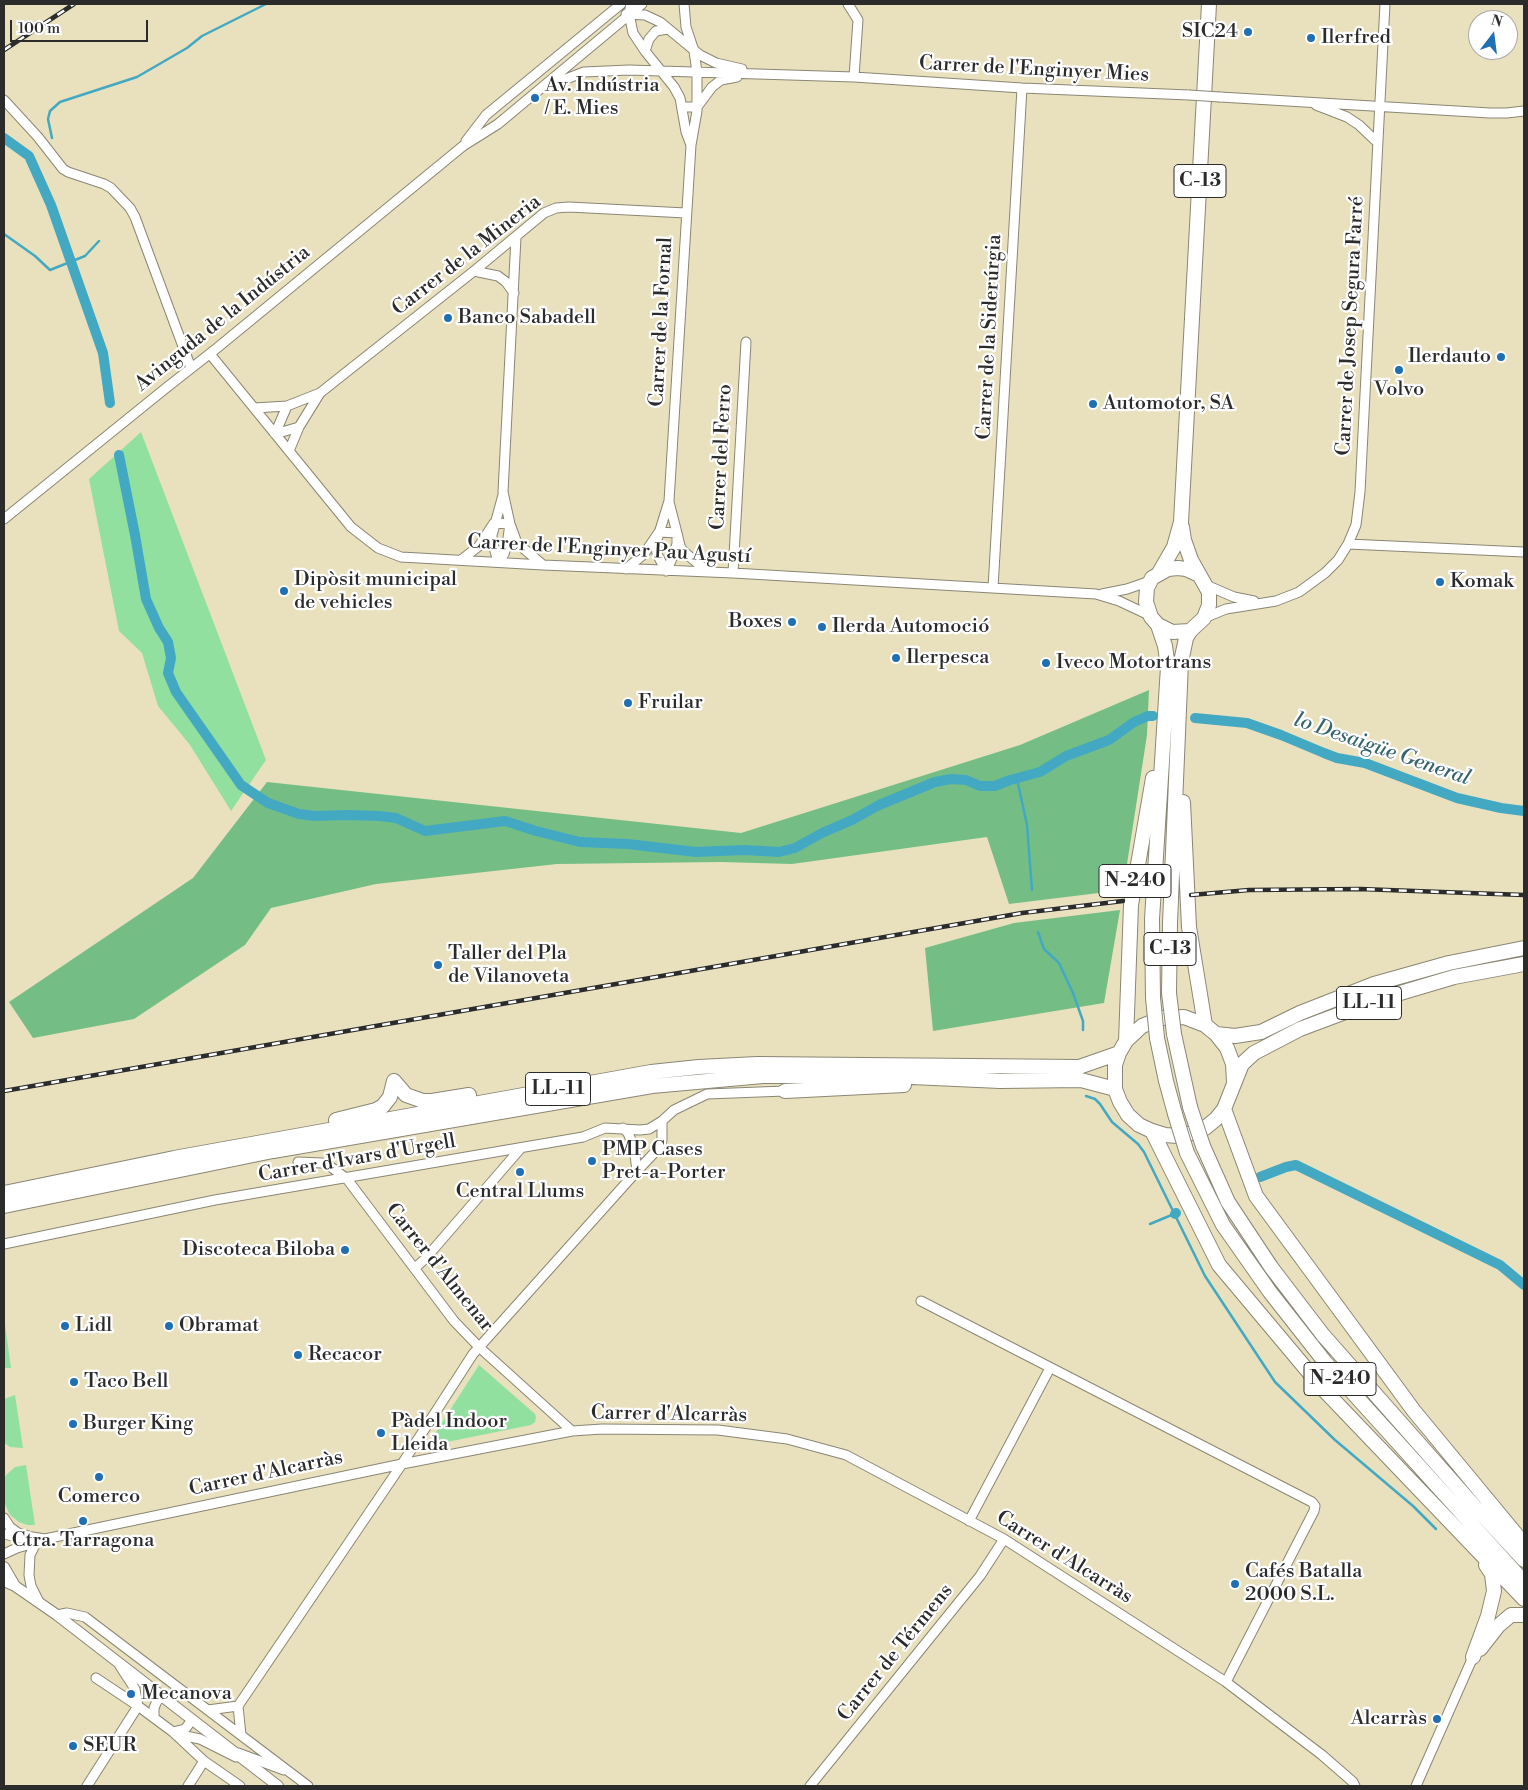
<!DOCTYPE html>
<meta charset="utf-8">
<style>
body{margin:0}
#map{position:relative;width:1528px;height:1790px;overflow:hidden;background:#e9e1be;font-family:"Libre Bodoni",serif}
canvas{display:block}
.frame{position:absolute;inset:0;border:5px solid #2b2b2b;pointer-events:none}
.north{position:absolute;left:1468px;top:10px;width:50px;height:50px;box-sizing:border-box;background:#fff;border:1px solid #aaa;border-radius:50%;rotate:15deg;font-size:14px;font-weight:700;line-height:20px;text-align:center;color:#2b2b2b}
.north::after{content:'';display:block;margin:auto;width:18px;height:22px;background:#1f6fb2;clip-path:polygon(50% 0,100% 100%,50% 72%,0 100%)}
.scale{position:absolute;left:10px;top:20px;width:138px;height:22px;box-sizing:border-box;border:2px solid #2b2b2b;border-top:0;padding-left:6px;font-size:15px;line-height:18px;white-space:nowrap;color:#2b2b2b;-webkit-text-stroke:4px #fff;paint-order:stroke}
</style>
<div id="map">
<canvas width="1528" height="1790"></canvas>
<div class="frame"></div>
<div class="north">N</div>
<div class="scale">100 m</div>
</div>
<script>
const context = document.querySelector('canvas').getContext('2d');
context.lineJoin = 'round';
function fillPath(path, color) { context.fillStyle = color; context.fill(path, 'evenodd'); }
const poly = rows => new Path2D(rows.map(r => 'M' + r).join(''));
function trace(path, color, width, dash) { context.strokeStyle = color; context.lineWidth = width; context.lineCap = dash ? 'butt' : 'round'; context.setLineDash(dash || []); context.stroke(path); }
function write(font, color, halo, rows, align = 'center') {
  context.font = font + ' "Libre Bodoni",serif'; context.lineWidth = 4.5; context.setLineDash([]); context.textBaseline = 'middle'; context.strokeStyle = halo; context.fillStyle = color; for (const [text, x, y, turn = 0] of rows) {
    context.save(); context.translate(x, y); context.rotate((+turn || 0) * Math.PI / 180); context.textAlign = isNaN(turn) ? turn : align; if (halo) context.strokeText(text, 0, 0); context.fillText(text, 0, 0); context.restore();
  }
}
fillPath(poly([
 [141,432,266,760,231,811,190,745,158,706,142,653,119,631,89,479],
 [4,1317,11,1368,4,1368],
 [479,1365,535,1414,536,1418,535,1422,531,1425,427,1446],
 [15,1395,23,1448,10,1447,4,1443,4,1399],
 [26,1465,35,1525,27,1525,19,1522,10,1515,4,1502,4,1480,6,1475,15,1467]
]), '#91e09f');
fillPath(poly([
 [1149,690,1147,735,1123,890,1009,904,987,837,792,864,721,862,557,864,376,884,271,908,245,945,134,1019,33,1038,9,1002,193,878,267,782,741,833,1020,745],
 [1120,910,1104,1003,933,1031,925,948,1014,923]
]), '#74be86');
trace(poly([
 [52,138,48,119,50,111,60,102,137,77,187,48,202,36,266,4],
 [4,234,35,256,50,270,85,256,99,241],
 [1017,779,1027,825,1032,890],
 [1038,932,1044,949,1059,963,1073,993,1083,1021,1083,1030],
 [1086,1096,1095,1099,1100,1104,1112,1122,1138,1144,1144,1152,1205,1276,1275,1382,1335,1440,1413,1506,1436,1529],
 [1150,1224,1174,1214]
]), '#43a9c3', 2.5);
trace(poly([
 [4,138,29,156,51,205,103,353,110,403],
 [119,455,135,535,146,599,159,628,168,642,171,658,168,673,176,692,241,785,268,803,299,814,315,816,347,815,380,816,396,818,425,831,505,821,536,831,580,842,628,844,696,852,744,850,779,852,795,848,822,833,852,820,879,805,935,782,951,779,966,780,980,786,995,786,1010,780,1040,772,1066,756,1109,740,1134,722,1148,716,1153,716],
 [1195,718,1247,723,1281,735,1324,753,1337,758,1365,763,1457,798,1501,808,1524,811],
 [1260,1177,1286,1167,1296,1165,1500,1265,1524,1285],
 [1175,1214,1176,1213]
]), '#43a9c3', 10);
const minor = poly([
 [631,4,629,14,633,33,645,51,674,87,680,98,686,132,691,145],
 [848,4,858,20,854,77],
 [626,14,645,15,660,22,700,55,716,63,742,69],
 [645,51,649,39,656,31,668,29],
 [548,86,584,72,629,70,854,77,1022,88,1189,95],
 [1220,97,1490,113,1507,113,1524,111],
 [4,100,38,137,63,169,68,172,104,184,111,188,130,208,135,217,191,368],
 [1316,105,1347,117,1359,125,1377,142],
 [682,107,697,107,712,87,721,80,737,77],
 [466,141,486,115,621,4],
 [474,271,498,276,506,282,514,293],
 [210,354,351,527,378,548,401,557,543,565,733,573,1096,594,1119,601,1151,616],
 [254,408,287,406,320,393,474,271,544,213,556,208,569,207,686,213],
 [275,434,287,406],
 [275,434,299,427],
 [289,451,299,427,320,393],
 [4,519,166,388,217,348,463,146,498,124,642,4],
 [1348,544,1524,552],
 [461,560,479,546,494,523,510,524,517,543,543,565],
 [498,562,504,554,507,545,510,524,503,492,516,237],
 [498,562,492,540,492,535,503,495],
 [626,569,644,554,659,532,677,533,680,546,683,551,708,572],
 [666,571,657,554,656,543,669,501,691,145,697,111,697,72,694,51,686,27,684,4],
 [666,571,671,561,677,544,677,533,669,502],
 [733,573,746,342],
 [1206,585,1234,597,1254,601],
 [993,588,1022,88],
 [1102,594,1127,589,1150,581],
 [1204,618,1226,609,1276,601,1299,592,1325,573,1338,560,1348,544,1356,525,1360,492,1385,4],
 [623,1128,628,1133,634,1147,637,1171],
 [298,1162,322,1163,331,1167,347,1179,454,1321,479,1347,572,1431],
 [4,1244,215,1200,583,1137,605,1128,640,1130,649,1129,662,1121,674,1110,707,1094,785,1091],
 [415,1268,425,1259,521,1148],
 [921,1301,1312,1502,1315,1506,1314,1511,1226,1682],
 [4,1518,10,1527,18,1533,32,1537,45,1539,402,1464,572,1431,602,1429,718,1430,787,1439,846,1455,1004,1539,1226,1682,1322,1755,1353,1782,1355,1786],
 [969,1521,1050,1368],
 [4,1534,26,1539],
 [36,1543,30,1555,29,1575,31,1586,39,1602],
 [4,1554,17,1548,38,1542],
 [57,1615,67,1613,85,1617,308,1786],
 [96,1678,138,1706,173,1732,204,1761,240,1786],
 [208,1710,238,1706],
 [154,1717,154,1708,157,1701,162,1697],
 [173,1732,185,1729,192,1720],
 [176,1734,200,1739,236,1757],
 [241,1735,238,1706,402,1464,473,1354,637,1171,656,1151,660,1146,662,1140,662,1121],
 [238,1753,284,1770],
 [87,1786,138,1706,135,1689,120,1666],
 [188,1786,204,1761],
 [810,1786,980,1576,1004,1539],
 [1416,1786,1473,1657]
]);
const tertiary = poly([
 [4,1567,15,1586],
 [4,1581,15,1586,57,1615,278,1786]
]);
const primary = poly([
 [1182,527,1184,540,1191,560,1209,592,1209,605,1204,618,1190,631,1172,632,1158,625,1151,617,1146,602,1147,588,1152,578,1168,569,1178,568,1186,569,1199,575],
 [1159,573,1174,547,1181,522,1209,4]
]);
const trunk = poly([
 [1183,802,1189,927,1205,1025],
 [1169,993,1170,923,1181,662,1186,638,1190,631],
 [1153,998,1152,919,1168,667,1165,646,1158,625],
 [1174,1034,1190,1107],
 [1216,1034,1235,1036,1261,1032,1300,1013,1374,984,1449,963,1524,948],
 [1157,1038,1166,1081,1175,1114],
 [1126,1041,1131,905,1153,778],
 [394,1081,406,1095,423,1101,432,1101,469,1095],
 [1234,1082,1233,1064,1227,1048,1216,1034,1205,1025,1184,1017,1162,1018,1142,1026,1126,1041,1119,1053,1115,1065,1115,1089,1120,1102,1128,1115,1139,1125,1152,1131,1165,1135,1178,1136,1192,1133,1205,1128,1216,1119,1224,1109,1242,1064,1254,1053,1300,1029,1380,999,1454,977,1524,964],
 [785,1091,904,1085],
 [1224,1109,1256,1196,1414,1411,1524,1544],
 [336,1120,376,1110,383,1106,390,1097,394,1081],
 [1152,1131,1219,1265,1323,1389,1524,1599],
 [1203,1146,1228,1202,1271,1267,1323,1335,1474,1506,1524,1560],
 [1187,1153,1223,1225,1270,1292,1325,1362,1524,1582],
 [4,1193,174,1158,651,1072,699,1067,757,1064,1079,1067,1119,1053],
 [4,1206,273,1151,652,1086,763,1076,834,1076,912,1077,1000,1081,1081,1080,1115,1089],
 [1480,1649,1498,1626,1511,1615,1524,1615],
 [1473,1657,1488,1616,1494,1591,1492,1574,1486,1565]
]);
trace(minor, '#8a8674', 11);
trace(tertiary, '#8a8674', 12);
trace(primary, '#8a8674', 16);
trace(trunk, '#8a8674', 16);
trace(minor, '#fff', 9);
trace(tertiary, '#fff', 10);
trace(primary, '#fff', 14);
trace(trunk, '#fff', 14);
const rail = poly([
 [4,50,74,4],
 [1191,895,1249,890,1360,889,1524,895],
 [4,1091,1022,913,1123,901]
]);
trace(rail, '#2b2b2b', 4.5);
trace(rail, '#fff', 2.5, [8]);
const minorBridge = poly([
 [1189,95,1220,97]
]);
const trunkBridge = poly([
 [1169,993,1174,1034],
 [1153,998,1157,1038],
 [1190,1107,1203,1146],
 [1175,1114,1187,1153]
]);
trace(minorBridge, '#8a8674', 11, []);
trace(trunkBridge, '#8a8674', 16, []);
trace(minorBridge, '#fff', 9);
trace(trunkBridge, '#fff', 14);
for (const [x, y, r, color] of [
 [1248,32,5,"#1f6fb2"],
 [1311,38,5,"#1f6fb2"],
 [535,98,5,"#1f6fb2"],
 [448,318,5,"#1f6fb2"],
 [1501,357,5,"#1f6fb2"],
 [1399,370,5,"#1f6fb2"],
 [1093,404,5,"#1f6fb2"],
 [1440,582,5,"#1f6fb2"],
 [284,591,5,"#1f6fb2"],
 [792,622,5,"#1f6fb2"],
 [822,627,5,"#1f6fb2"],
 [896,658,5,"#1f6fb2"],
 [1046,663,5,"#1f6fb2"],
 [628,703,5,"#1f6fb2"],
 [438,965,5,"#1f6fb2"],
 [592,1161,5,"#1f6fb2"],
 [520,1172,5,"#1f6fb2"],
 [345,1250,5,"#1f6fb2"],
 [65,1326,5,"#1f6fb2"],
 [169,1326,5,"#1f6fb2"],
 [298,1355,5,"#1f6fb2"],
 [74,1382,5,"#1f6fb2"],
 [73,1424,5,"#1f6fb2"],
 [381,1433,5,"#1f6fb2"],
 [99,1477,5,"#1f6fb2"],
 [83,1521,5,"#1f6fb2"],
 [1235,1584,5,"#1f6fb2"],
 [131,1694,5,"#1f6fb2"],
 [1437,1719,5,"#1f6fb2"],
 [73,1746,5,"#1f6fb2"]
]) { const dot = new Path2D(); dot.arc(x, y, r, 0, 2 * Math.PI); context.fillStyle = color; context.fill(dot); trace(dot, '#fff', 2); }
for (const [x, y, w] of [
 [1200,181,52],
 [1135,881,72],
 [1170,949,52],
 [1369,1003,65],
 [558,1089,65],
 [1340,1379,72]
]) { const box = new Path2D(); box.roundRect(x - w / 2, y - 16.5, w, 33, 4); context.fillStyle = '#fff'; context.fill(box); trace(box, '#2b2b2b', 1); }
write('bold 19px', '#2b2b2b', null, [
 ["C-13",1200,181],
 ["N-240",1135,881],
 ["C-13",1170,949],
 ["LL-11",1369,1003],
 ["LL-11",558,1089],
 ["N-240",1340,1379]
]);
write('20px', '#2b2b2b', '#fff', [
 ["SIC24",1238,32,"right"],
 ["Ilerfred",1321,38],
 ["Av. Indústria",545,86],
 ["/ E. Mies",545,109],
 ["Banco Sabadell",458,318],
 ["Ilerdauto",1491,357,"right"],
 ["Volvo",1399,390,"center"],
 ["Automotor, SA",1103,404],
 ["Dipòsit municipal",294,580],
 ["de vehicles",294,603],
 ["Komak",1450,582],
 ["Boxes",782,622,"right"],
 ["Ilerda Automoció",832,627],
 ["Ilerpesca",906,658],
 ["Iveco Motortrans",1056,663],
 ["Fruilar",638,703],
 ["Taller del Pla",448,954],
 ["de Vilanoveta",448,977],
 ["PMP Cases",602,1150],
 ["Pret-a-Porter",602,1173],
 ["Central Llums",520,1192,"center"],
 ["Discoteca Biloba",335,1250,"right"],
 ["Lidl",75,1326],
 ["Obramat",179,1326],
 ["Recacor",308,1355],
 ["Taco Bell",84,1382],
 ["Pàdel Indoor",391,1422],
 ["Lleida",391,1445],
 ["Burger King",83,1424],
 ["Comerco",99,1497,"center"],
 ["Ctra. Tarragona",83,1541,"center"],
 ["Cafés Batalla",1245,1572],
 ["2000 S.L.",1245,1595],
 ["Mecanova",141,1694],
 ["Alcarràs",1427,1719,"right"],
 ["SEUR",83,1746]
], 'left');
write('20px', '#2b2b2b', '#fff', [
 ["Carrer de l'Enginyer Mies",1034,70,3],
 ["Carrer de la Mineria",467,256,-38],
 ["Avinguda de la Indústria",223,319,-39],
 ["Carrer de la Fornal",662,322,-87],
 ["Carrer de Josep Segura Farré",1351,326,-87],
 ["Carrer de la Siderúrgia",990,337,-87],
 ["Carrer del Ferro",722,457,-87],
 ["Carrer de l'Enginyer Pau Agustí",609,550,3],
 ["Carrer d'Ivars d'Urgell",357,1159,-10],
 ["Carrer d'Almenar",439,1268,51],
 ["Carrer d'Alcarràs",669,1415,1],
 ["Carrer d'Alcarràs",266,1474,-12],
 ["Carrer d'Alcarràs",1064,1558,32],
 ["Carrer de Térmens",896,1653,-51]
]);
write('italic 21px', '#36646f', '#fff', [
 ["lo Desaigüe General",1382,750,19]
]);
</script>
